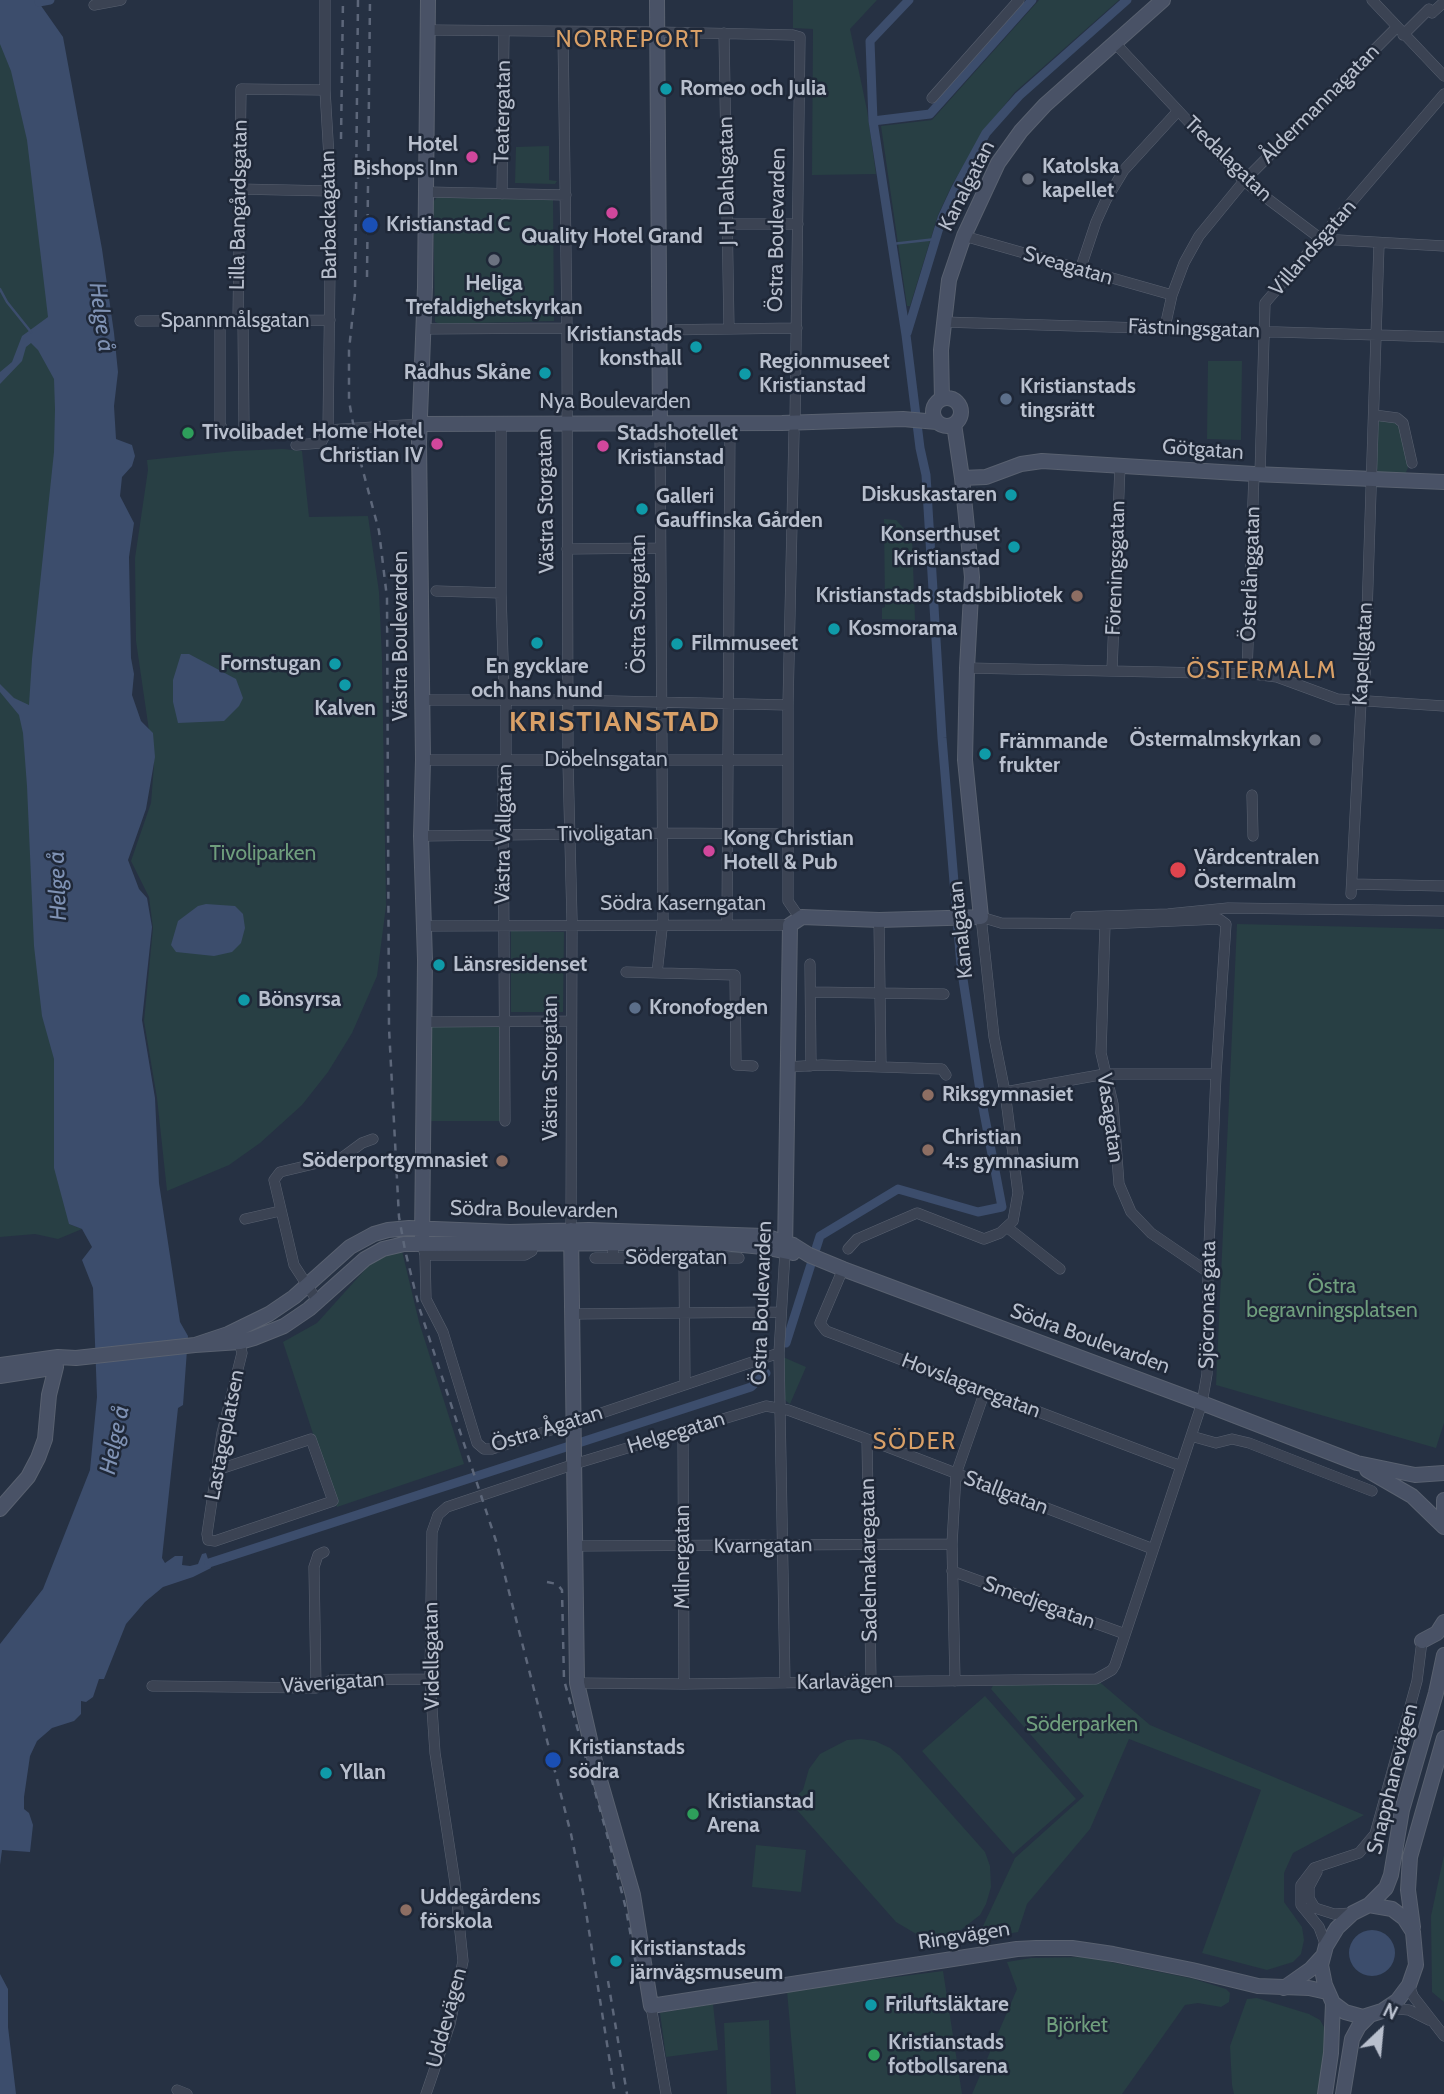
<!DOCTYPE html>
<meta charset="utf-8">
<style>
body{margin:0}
#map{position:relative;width:1444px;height:2094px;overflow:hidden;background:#263143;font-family:Cabin,sans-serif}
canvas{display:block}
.north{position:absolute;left:1346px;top:1996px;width:70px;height:70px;-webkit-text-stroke:5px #1f2838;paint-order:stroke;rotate:26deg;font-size:19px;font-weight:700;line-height:28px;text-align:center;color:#b8bfcd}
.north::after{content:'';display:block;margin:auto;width:24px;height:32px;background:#b8bfcd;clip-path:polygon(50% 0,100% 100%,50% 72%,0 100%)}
</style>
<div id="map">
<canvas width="1444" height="2094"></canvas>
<div class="north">N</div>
</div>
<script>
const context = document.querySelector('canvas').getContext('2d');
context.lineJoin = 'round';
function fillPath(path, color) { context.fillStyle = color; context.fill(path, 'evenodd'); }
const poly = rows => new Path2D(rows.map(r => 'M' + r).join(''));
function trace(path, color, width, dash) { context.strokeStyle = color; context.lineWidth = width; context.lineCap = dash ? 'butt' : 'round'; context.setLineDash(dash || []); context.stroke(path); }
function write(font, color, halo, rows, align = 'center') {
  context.font = font + ' Cabin,sans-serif'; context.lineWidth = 5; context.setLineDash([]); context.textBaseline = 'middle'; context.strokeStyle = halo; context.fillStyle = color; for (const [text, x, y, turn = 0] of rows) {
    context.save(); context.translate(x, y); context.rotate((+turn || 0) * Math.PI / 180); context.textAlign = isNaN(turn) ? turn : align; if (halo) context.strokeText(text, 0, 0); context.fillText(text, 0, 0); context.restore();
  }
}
fillPath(poly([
 [0,0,6,0,81,322,69,1224,82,1229,58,1239,35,1234,0,1237],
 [793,0,877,0,850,29,867,110,876,174,812,175,813,29,793,28],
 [1039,0,1119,0,1015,92,983,132,952,185,938,215,910,306,907,306,881,126,932,120],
 [549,146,549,180,557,181,555,184,515,183,516,147],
 [438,196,553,198,554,321,440,324,435,322,433,202],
 [1208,361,1242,361,1241,440,1207,439],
 [1379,420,1392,420,1402,431,1408,468,1405,474,1378,472,1376,465],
 [283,449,302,451,309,517,368,516,379,592,382,658,386,906,377,976,352,1033,328,1072,302,1105,260,1143,229,1165,167,1191,157,1098,144,1021,153,928,149,897,131,861,151,803,154,765,136,641,135,558,148,470,147,460,234,451],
 [884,519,896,520,912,537,915,620,882,619,882,608,885,607],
 [1237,924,1444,929,1444,1423,1436,1448,1216,1385],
 [511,931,564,932,563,1012,511,1012],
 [424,1022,505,1022,505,1121,424,1121],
 [402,1251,419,1322,464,1464,337,1507,283,1342,317,1323,371,1263,390,1254],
 [783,1357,806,1367,790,1404,786,1401,783,1395],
 [1096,1679,1150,1725,1364,1815,1293,1853,1284,1873,1284,1902,1302,1927,1304,1940,1301,1954,1293,1962,1267,1970,1202,1953,1261,1790,1129,1739,1090,1829,1027,1904,1018,1932,977,1939,1015,1858,1084,1796,991,1689,996,1680],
 [985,1696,1076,1799,1013,1854,922,1751],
 [861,1739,875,1741,890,1748,900,1756,985,1852,990,1866,991,1887,986,1904,980,1915,957,1933,933,1937,918,1935,896,1922,790,1802,803,1790,809,1769,820,1754,847,1740],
 [756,1845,806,1850,801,1892,752,1887],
 [1444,1855,1444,2002,1432,1992,1431,1916],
 [1086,1957,1194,1979,1226,1989,1230,1993,1229,2002,1221,2007,1198,2003,1185,2005,1122,2094,972,2094,1017,1989,1007,1962,1031,1958],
 [943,1971,962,2094,796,2094,787,1991],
 [1257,1998,1309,2014,1320,2020,1325,2029,1324,2068,1317,2094,1234,2094,1232,2085,1230,2046,1247,1999],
 [713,2004,718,2050,666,2057,660,2013],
 [769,2020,771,2094,727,2094,724,2023]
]), '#283f44');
fillPath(poly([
 [0,0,37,0,63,37,102,249,114,333,118,372,114,406,116,439,132,445,135,456,132,466,122,477,120,496,134,523,129,557,131,658,134,674,132,695,141,721,153,733,155,757,146,809,128,860,139,889,147,898,152,927,142,1020,155,1098,159,1183,180,1322,188,1336,183,1405,178,1408,162,1558,165,1563,175,1556,183,1556,182,1565,190,1566,198,1564,202,1554,206,1553,211,1568,193,1577,163,1587,145,1602,126,1624,104,1679,99,1679,93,1697,86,1702,81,1701,81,1714,74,1721,52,1728,37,1741,30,1756,24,1797,24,1809,29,1813,33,1825,30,1852,2,1850,0,1865,0,1644,43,1589,90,1470,97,1397,93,1288,82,1260,92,1247,82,1229,69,1224,54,1168,54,1059,42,1016,34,946,27,786,23,733,19,715,0,692,0,684,14,698,29,705,32,659,54,452,55,409,54,379,38,350,31,343,26,347,22,361,0,384,0,372,12,362,22,336,48,317,27,140,11,71,0,44],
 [181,654,189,654,236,679,243,698,239,706,224,721,178,723,173,702,173,680],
 [206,904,235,906,243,914,245,928,241,943,232,952,214,956,176,952,171,945,178,921,198,906],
 '1349 1953a23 23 0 1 1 46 0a23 23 0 1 1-46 0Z',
 [0,1974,8,1989,8,2027,16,2094,0,2094]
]), '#3c4d6c');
trace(poly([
 [892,244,936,239],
 [0,289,7,302,31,332]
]), '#3c4d6c', 2.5);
trace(poly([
 [39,2,50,0],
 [873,121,930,114,1032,0],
 [907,333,942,218,956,188,986,133,1019,96,1127,0],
 [786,1343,820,1236,898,1189,978,1212,1002,1207,981,1097,961,966,942,738,926,475,920,448,906,335,873,121,870,41,909,0],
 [209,1563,751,1387,766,1373]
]), '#3c4d6c', 9);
const street = poly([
 [1372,0,1444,76],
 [94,5,121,0],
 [428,30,656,32,793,35,800,37,795,423],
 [563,32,567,328,568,762,572,920,571,1230],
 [724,33,729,328],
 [1403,35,1429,9,1432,13,1444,2],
 [1114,42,1244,181,1321,239,1444,246],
 [932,98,1019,0],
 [238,189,331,191],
 [427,192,566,195],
 [502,194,504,31],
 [727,224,798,224],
 [964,236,1172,295],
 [1080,270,1096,222,1106,200,1124,170,1178,111],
 [140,321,330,320],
 [238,321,241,89,325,90],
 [220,322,220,424,225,434,234,435,241,433,244,428,243,320],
 [943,322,1444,337],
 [1165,327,1172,295,1184,263,1199,236,1244,181,1397,27],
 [423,329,567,328],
 [660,330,797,328],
 [1374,415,1397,418,1403,423,1412,463],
 [501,423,501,593,504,692,506,700,506,760,503,769,505,1121],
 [328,430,419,424],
 [794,432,788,705,788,901,799,917],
 [296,445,321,443,328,430,331,191,325,90,325,0],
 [1260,474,1265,303,1444,94],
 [567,549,660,548],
 [436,591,501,593],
 [967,668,1253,674,1277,677,1337,699,1444,706],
 [1112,670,1120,466],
 [1247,673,1254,474],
 [422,700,568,700,788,705],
 [423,760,788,760],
 [1252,795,1253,836],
 [421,836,663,833,788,834],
 [1352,884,1444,886],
 [1351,894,1361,702,1365,675,1379,244],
 [1076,917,1168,914,1228,908,1444,911],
 [879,920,881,1067],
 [1105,924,1101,1053,1113,1104,1119,1184,1131,1212,1151,1233,1208,1272],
 [727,925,730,423],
 [424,926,790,925],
 [810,964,811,1066],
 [626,972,735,975,736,1065,753,1066],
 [657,973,663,920,660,423],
 [811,992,944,994],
 [424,1022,571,1021],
 [787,1067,822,1065,942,1069,946,1075],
 [1005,1092,1105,1074,1216,1074],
 [245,1219,280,1211],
 [1008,1228,1060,1269],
 [422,1243,425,1255,426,1299,443,1332,477,1443,484,1449,492,1449,566,1425,779,1353],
 [613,1243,613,1258,739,1258],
 [848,1249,857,1239,917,1213,984,1239,1000,1233,1013,1221,1018,1193,1005,1092,994,1037,981,917],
 [785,1252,779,1353,785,1683],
 [425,1255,525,1255,532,1251,533,1243],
 [595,1258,613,1258],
 [684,1258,685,1385],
 [843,1269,820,1323,826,1331,1181,1466],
 [318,1302,294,1265,274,1180,280,1172,343,1157,362,1143,373,1139],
 [571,1314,781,1312],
 [683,1430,684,1684],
 [1191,1436,1216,1443,1232,1439,1249,1443,1372,1491],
 [867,1439,871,1682],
 [217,1470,311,1439,333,1501,215,1541,208,1540,207,1534,222,1433,242,1353,238,1337],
 [574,1546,952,1544],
 [952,1571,1125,1634],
 [955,1681,952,1544,956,1474,985,1391],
 [577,1683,684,1684,1096,1679,1112,1670,1115,1665,1202,1403,1207,1374,1208,1272,1216,1074,1226,924,1219,919,1105,924,1001,923,981,917],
 [152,1686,316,1688,331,1680,430,1679],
 [316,1688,314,1567,318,1555,324,1552],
 [1317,1872,1309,1887,1309,1898,1315,1908,1334,1914,1353,1913],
 [1326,1946,1319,1927,1301,1905,1301,1885,1314,1868,1359,1853,1375,1834,1417,1681,1422,1641],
 [1409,1985,1413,1996,1444,2036],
 [651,2006,666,2094],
 [1387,2008,1409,2010,1429,2020],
 [177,2090,187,2094],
 [426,2094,450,2024,463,1961,455,1883,435,1753,430,1679,432,1532,438,1515,447,1507,581,1462,766,1406,788,1410,859,1436,1153,1549]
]);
const secondary = poly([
 [657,0,660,423],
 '933 412a14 14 0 1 1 28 0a14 14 0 1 1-28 0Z',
 [942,399,941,350,949,280,964,236,998,163,1021,131,1045,105,1163,0],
 [419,424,782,423,903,419,937,422],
 [962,478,986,477,1021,464,1042,461,1254,474,1444,482],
 [571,1230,577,1683,597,1770,633,1895,651,2006,1017,1949,1036,1948,1072,1948,1113,1954,1192,1970,1258,1986,1309,1988,1327,1992],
 [422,1243,425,960,421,836,423,760,419,442,425,287,428,0],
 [785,1251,790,925,802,917,879,920,981,917,965,760,967,668,972,577,962,478,954,424],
 [195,1345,228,1334,269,1314,294,1297,350,1247,374,1234,388,1230,409,1228,510,1232,589,1230,764,1236,793,1245,809,1255,843,1269,1202,1403,1357,1463,1415,1475,1444,1473],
 [0,1365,58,1357,76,1358,195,1345,240,1342,254,1338,284,1326,309,1309,365,1259,383,1249,404,1244,722,1243,763,1247,793,1253],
 [0,1376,45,1369],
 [1367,1470,1412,1496,1444,1527],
 [1444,1500,1444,1522],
 [0,1509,28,1477,38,1458,45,1439,49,1395,56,1367],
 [1422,1641,1437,1633,1444,1622],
 [1369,1905,1392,1909,1404,1918,1413,1932,1416,1965,1409,1985,1397,2001,1382,2011,1363,2017,1345,2012,1333,2003,1325,1985,1321,1965,1326,1946,1337,1928,1353,1913,1369,1905],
 [1369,1905,1386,1888,1391,1875,1402,1810,1436,1693,1444,1655],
 [1413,1927,1408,1890,1410,1857,1444,1738],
 [1284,1988,1311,1969,1322,1957],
 [1325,2094,1331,2053,1333,2003],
 [1343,2094,1352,2039,1359,2026,1369,2016]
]);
trace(street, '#596170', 11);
trace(secondary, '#596170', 16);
trace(street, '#3b4353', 10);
trace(secondary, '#495266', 14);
trace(poly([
 [358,0,355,293,349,350,349,401,359,456,379,531,387,598,389,1028,399,1217,405,1250,419,1307,496,1541,571,1834,583,1893,615,2094],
 [341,139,343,0],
 [367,277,370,0],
 [547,1582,557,1584,562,1590,564,1680,611,1849,626,1909,637,1970],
 [608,1981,627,2094]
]), '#5d677a', 2.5, [7, 7]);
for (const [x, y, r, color] of [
 [666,89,7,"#0f9aa8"],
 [472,157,7,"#d1479c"],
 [1028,179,7,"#6b7280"],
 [612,213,7,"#d1479c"],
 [370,225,9,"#1a4fb4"],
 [494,260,7,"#6b7280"],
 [696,347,7,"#0f9aa8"],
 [545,373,7,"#0f9aa8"],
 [745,374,7,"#0f9aa8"],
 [1006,399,7,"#5c6f8a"],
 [188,433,7,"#2e9e5b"],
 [437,444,7,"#d1479c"],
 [603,446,7,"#d1479c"],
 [1011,495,7,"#0f9aa8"],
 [642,509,7,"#0f9aa8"],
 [1014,547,7,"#0f9aa8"],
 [1077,596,7,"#8d6e63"],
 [834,629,7,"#0f9aa8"],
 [537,643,7,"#0f9aa8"],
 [677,644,7,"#0f9aa8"],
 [335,664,7,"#0f9aa8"],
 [345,685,7,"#0f9aa8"],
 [1315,740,7,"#6b7280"],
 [985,754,7,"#0f9aa8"],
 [709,851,7,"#d1479c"],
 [1178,870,9,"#e0444e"],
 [439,965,7,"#0f9aa8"],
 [244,1000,7,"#0f9aa8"],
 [635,1008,7,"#5c6f8a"],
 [928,1095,7,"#8d6e63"],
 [928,1150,7,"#8d6e63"],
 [502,1161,7,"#8d6e63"],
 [553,1760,9,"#1a4fb4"],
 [326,1773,7,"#0f9aa8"],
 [693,1814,7,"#2e9e5b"],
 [406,1910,7,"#8d6e63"],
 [616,1961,7,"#0f9aa8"],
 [871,2005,7,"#0f9aa8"],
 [874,2055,7,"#2e9e5b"]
]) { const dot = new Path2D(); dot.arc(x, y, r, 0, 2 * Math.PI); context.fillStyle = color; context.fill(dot); trace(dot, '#1f2838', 2.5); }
write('bold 21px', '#b8bfcd', '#1f2838', [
 ["Romeo och Julia",680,89],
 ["Hotel",458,145,"right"],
 ["Bishops Inn",458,169,"right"],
 ["Katolska",1042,167],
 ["kapellet",1042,191],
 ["Kristianstad C",386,225],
 ["Quality Hotel Grand",612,237,"center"],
 ["Heliga",494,284,"center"],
 ["Trefaldighetskyrkan",494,308,"center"],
 ["Kristianstads",682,335,"right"],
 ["konsthall",682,359,"right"],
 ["Regionmuseet",759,362],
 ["Kristianstad",759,386],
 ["Rådhus Skåne",531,373,"right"],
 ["Kristianstads",1020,387],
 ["tingsrätt",1020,411],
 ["Home Hotel",423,432,"right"],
 ["Christian IV",423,456,"right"],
 ["Tivolibadet",202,433],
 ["Stadshotellet",617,434],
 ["Kristianstad",617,458],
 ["Diskuskastaren",997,495,"right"],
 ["Galleri",656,497],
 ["Gauffinska Gården",656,521],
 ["Konserthuset",1000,535,"right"],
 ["Kristianstad",1000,559,"right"],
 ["Kristianstads stadsbibliotek",1063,596,"right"],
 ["Kosmorama",848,629],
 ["Filmmuseet",691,644],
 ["Fornstugan",321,664,"right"],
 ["En gycklare",537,667,"center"],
 ["och hans hund",537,691,"center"],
 ["Kalven",345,709,"center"],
 ["Östermalmskyrkan",1301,740,"right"],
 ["Främmande",999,742],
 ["frukter",999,766],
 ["Kong Christian",723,839],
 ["Hotell & Pub",723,863],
 ["Vårdcentralen",1194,858],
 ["Östermalm",1194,882],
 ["Länsresidenset",453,965],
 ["Bönsyrsa",258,1000],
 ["Kronofogden",649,1008],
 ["Riksgymnasiet",942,1095],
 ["Christian",942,1138],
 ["4:s gymnasium",942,1162],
 ["Söderportgymnasiet",488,1161,"right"],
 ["Kristianstads",569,1748],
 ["södra",569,1772],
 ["Yllan",340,1773],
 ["Kristianstad",707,1802],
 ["Arena",707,1826],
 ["Uddegårdens",420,1898],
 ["förskola",420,1922],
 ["Kristianstads",630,1949],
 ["järnvägsmuseum",630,1973],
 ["Friluftsläktare",885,2005],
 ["Kristianstads",888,2043],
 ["fotbollsarena",888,2067]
], 'left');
write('21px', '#b8bfcd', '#1f2838', [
 ["Åldermannagatan",1320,104,-45],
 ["Teatergatan",503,112,-89],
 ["Tredalagatan",1228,159,44],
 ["J H Dahlsgatan",727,181,-91],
 ["Kanalgatan",967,186,-63],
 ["Lilla Bangårdsgatan",239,205,-89],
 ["Barbackagatan",329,215,-91],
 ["Östra Boulevarden",777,230,-89],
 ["Villandsgatan",1313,248,-49],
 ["Sveagatan",1068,266,16],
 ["Spannmålsgatan",235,321],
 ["Fästningsgatan",1194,329,2],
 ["Nya Boulevarden",615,402],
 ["Götgatan",1203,450,4],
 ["Västra Storgatan",546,501,-91],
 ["Föreningsgatan",1116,568,-88],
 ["Österlånggatan",1251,574,-88],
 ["Östra Storgatan",639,604,-90],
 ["Västra Boulevarden",401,636,-90],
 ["Kapellgatan",1363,654,-87],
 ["Döbelnsgatan",606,760],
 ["Västra Vallgatan",504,834,-89],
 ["Tivoligatan",605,834,-1],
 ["Södra Kaserngatan",683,904],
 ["Kanalgatan",961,930,-96],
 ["Västra Storgatan",551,1068,-90],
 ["Vasagatan",1110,1118,82],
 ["Södra Boulevarden",534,1210,1],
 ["Södergatan",676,1258],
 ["Östra Boulevarden",762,1303,-88],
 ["Sjöcronas gata",1208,1305,-89],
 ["Södra Boulevarden",1090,1339,20],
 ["Hovslagaregatan",971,1386,21],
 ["Östra Ågatan",547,1429,-17],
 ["Helgegatan",676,1433,-17],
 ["Lastageplatsen",225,1435,-79],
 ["Stallgatan",1006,1493,21],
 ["Kvarngatan",763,1546,-1],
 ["Milnergatan",683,1557,-90],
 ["Sadelmakaregatan",869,1560,-91],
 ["Smedjegatan",1039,1603,20],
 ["Videllsgatan",432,1656,-91],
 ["Karlavägen",845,1682,-1],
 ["Väverigatan",333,1683,-4],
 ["Snapphanevägen",1393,1779,-76],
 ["Ringvägen",964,1936,-9],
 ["Uddevägen",447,2018,-75]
]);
write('21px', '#6f9e7d', '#1f2838', [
 ["Tivoliparken",263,854],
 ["Östra",1332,1287],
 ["begravningsplatsen",1332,1311],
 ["Söderparken",1082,1725],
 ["Björket",1077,2026]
]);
context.letterSpacing = '2px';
write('23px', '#d9a067', '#1f2838', [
 ["NORREPORT",630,40],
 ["ÖSTERMALM",1262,671],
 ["SÖDER",915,1442]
]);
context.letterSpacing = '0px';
write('italic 23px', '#7f92b4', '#1f2838', [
 ["Helge å",101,317,82],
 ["Helge å",58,886,-92],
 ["Helge å",115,1440,-78]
]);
context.letterSpacing = '2px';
write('bold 28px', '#d9a067', '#1f2838', [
 ["KRISTIANSTAD",615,723]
]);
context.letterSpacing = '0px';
</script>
